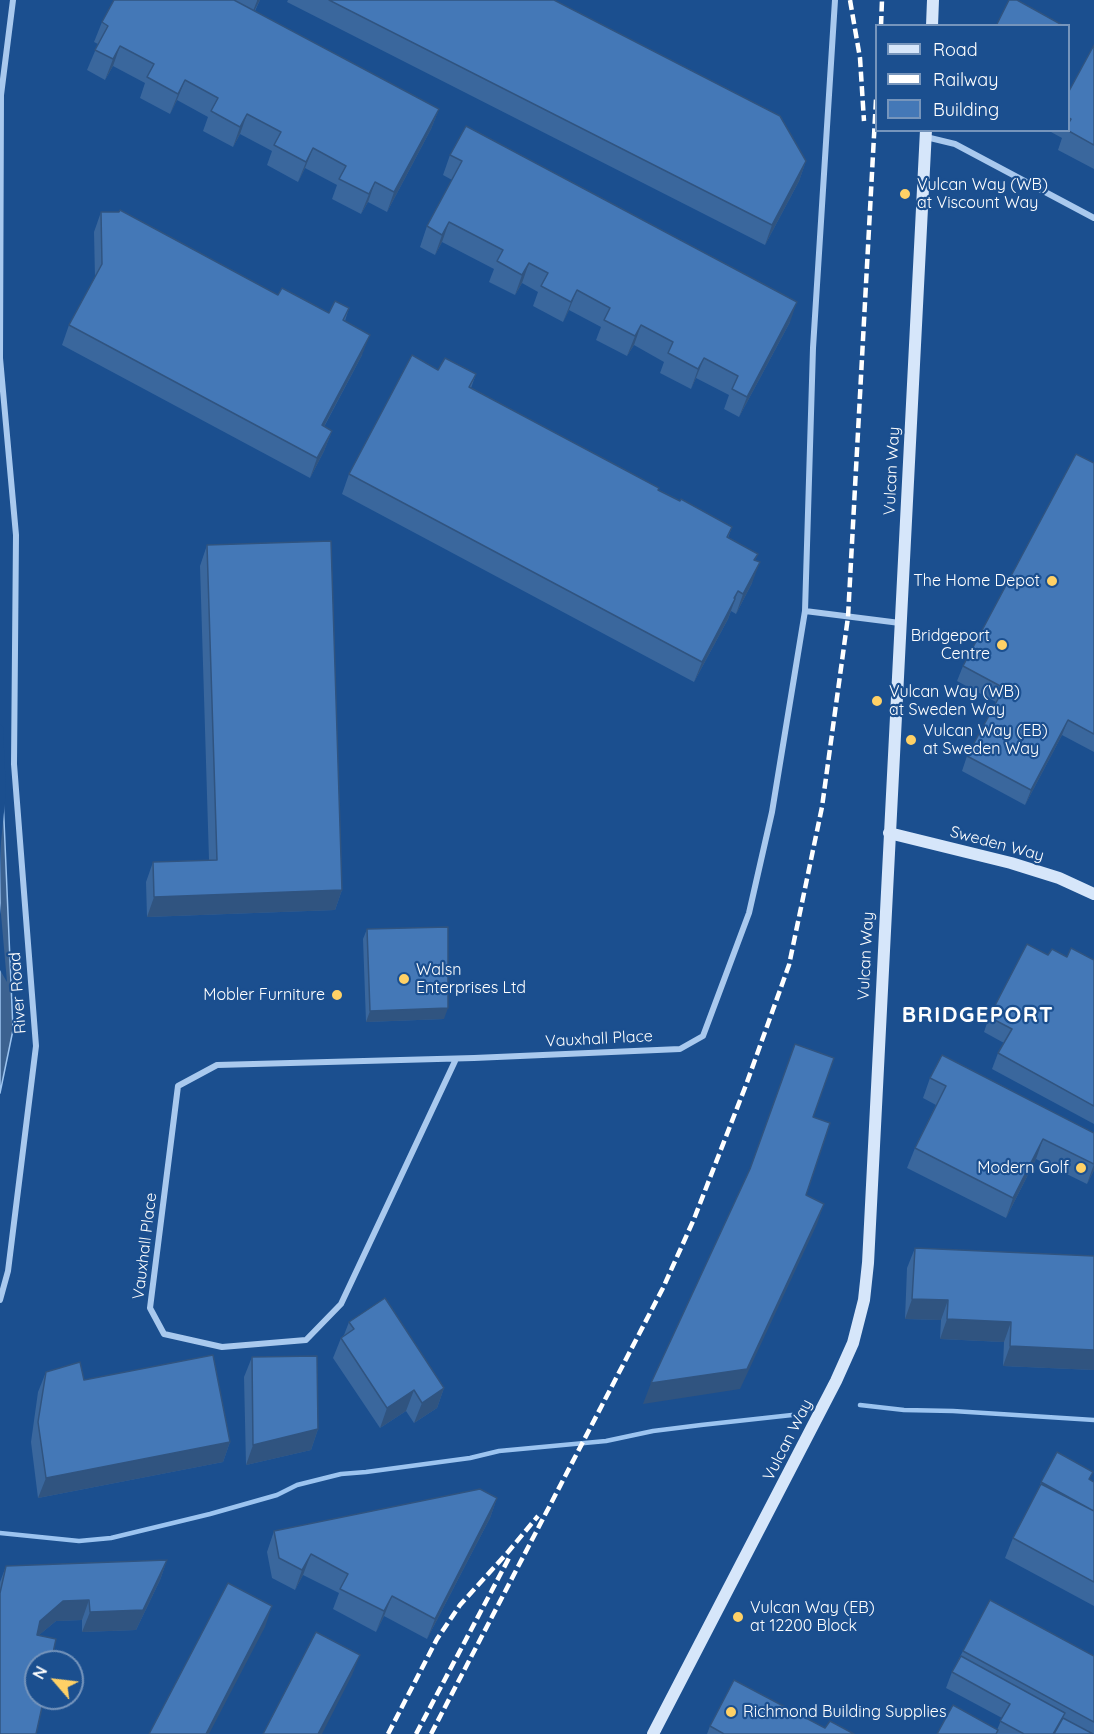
<!DOCTYPE html>
<style>
body{margin:0}
#map{position:relative;width:1094px;height:1734px;overflow:hidden;background:#1b4f8f;font-family:Quicksand,sans-serif}
canvas{display:block}
.legend{position:absolute;left:875px;top:24px;width:195px;height:108px;box-sizing:border-box;background:#1b4f8f;border:2px solid #7695bc;margin:0;padding:8px 10px;list-style:none;font-size:18px;color:#fff}
.legend li{display:flex;align-items:center;gap:12px;height:30px}
.legend b{width:30px;border:2px solid #7695bc}
.north{position:absolute;left:24px;top:1650px;width:60px;height:60px;box-sizing:border-box;background:#1b4f8f;border:2px solid #7695bc;border-radius:50%;rotate:298deg;font-size:16px;font-weight:700;line-height:24px;text-align:center;color:#fff}
.north::after{content:'';display:block;margin:auto;width:21px;height:27px;background:#ffd166;clip-path:polygon(50% 0,100% 100%,50% 72%,0 100%)}
</style>
<div id="map">
<canvas width="1094" height="1734"></canvas>
<ul class="legend">
<li><b style="height:8px;background:#d6e6fa"></b>Road</li>
<li><b style="height:8px;background:#fff"></b>Railway</li>
<li><b style="height:16px;background:#4478b7"></b>Building</li>
</ul>
<div class="north">N</div>
</div>
<script>
const context = document.querySelector('canvas').getContext('2d');
context.lineJoin = 'round';
function fillPath(path, color) { context.fillStyle = color; context.fill(path, 'evenodd'); }
const poly = rows => new Path2D(rows.map(r => 'M' + r).join(''));
function trace(path, color, width, dash) { context.strokeStyle = color; context.lineWidth = width; context.lineCap = dash ? 'butt' : 'round'; context.setLineDash(dash || []); context.stroke(path); }
function write(font, color, halo, rows, align = 'center') {
  context.font = font + ' Quicksand,sans-serif'; context.lineWidth = 4.5; context.setLineDash([]); context.textBaseline = 'middle'; context.strokeStyle = halo; context.fillStyle = color; for (const [text, x, y, turn = 0] of rows) {
    context.save(); context.translate(x, y); context.rotate((+turn || 0) * Math.PI / 180); context.textAlign = isNaN(turn) ? turn : align; if (halo) context.strokeText(text, 0, 0); context.fillText(text, 0, 0); context.restore();
  }
}
const water = poly([
 [0,727,13,1030,0,1093,0,727]
]);
fillPath(water, '#3c6290');
trace(water, '#9cc4f0', 1.5);
fillPath(poly([
 [0,724,3,727,6,792,1,842,0,903],
 [0,903,7,982,0,970]
]), '#1b4f8f');
trace(poly([
 [860,1405,904,1410,953,1411,1094,1420],
 [0,1533,79,1541,111,1538,210,1514,277,1495,297,1485,341,1474,366,1472,470,1458,499,1451,606,1441,653,1431,701,1425,792,1415]
]), '#9cc4f0', 4.5);
trace(poly([
 [926,137,955,144,1094,218],
 [805,611,900,623],
 [456,1059,341,1304,306,1340,222,1347,164,1334,150,1308,178,1086,217,1065,474,1058,680,1049,703,1036,749,913,772,812,805,611,813,348,835,0],
 [0,1300,8,1271,36,1046,14,764,16,535,0,358,1,95,13,0]
]), '#a9c9ee', 6);
trace(poly([
 [932,26,933,0],
 [889,833,1011,863,1059,878,1094,894],
 [653,1734,836,1381,853,1343,864,1300,868,1263,926,130]
]), '#d6e6fa', 12);
trace(poly([
 [850,0,860,58,864,121],
 [881,26,882,0],
 [388,1734,437,1639,460,1605,508,1552,538,1516],
 [416,1734,509,1558],
 [431,1734,663,1288,694,1219,746,1085,789,965,822,807,848,617,876,99]
]), '#fff', 4.5, [10, 4.5]);
fillPath(poly([
 [114,0,260,0,255,11,439,109,431,129,387,212,368,202,361,214,332,199,337,185,305,168,298,182,267,165,272,151,240,134,233,147,203,131,208,117,177,100,170,114,140,98,145,83,113,66,105,80,87,70,98,44,94,42,102,22],
 [288,0,554,0,806,161,799,181,765,245,287,2],
 [1094,45,1094,169,1058,150,1062,138,1051,132,1052,130,1068,130,1068,93],
 [450,155,790,322,739,417,724,409,729,395,696,378,691,389,660,373,664,362,634,345,627,356,596,340,601,327,569,310,563,322,533,306,538,292,522,283,515,295,489,282,494,269,442,242,435,255,420,247,427,226,452,180,443,175],
 [101,212,278,295,329,313,349,308,345,321,362,355,324,427,332,431,324,451,310,478,62,345,69,325,95,278,94,232],
 [438,370,476,374,471,388,659,490,732,527,728,538,758,554,755,560,752,583,736,614,731,611,728,619,694,682,342,494,349,474],
 [1094,463,1094,752,1062,735,1025,805,962,771,967,756,996,702,957,681,963,666],
 [207,545,342,890,335,910,147,917,146,882,153,862,209,860,200,566],
 [367,929,444,1019,366,1022,363,939],
 [1048,955,1094,960,1094,1124,992,1069,998,1053,1004,1043,984,1032,989,1017],
 [930,1078,1094,1133,1094,1170,1087,1184,1036,1159,1006,1218,907,1168,915,1148,936,1105,923,1098],
 [915,1248,1094,1256,1094,1370,1003,1366,1004,1342,940,1339,941,1320,905,1319,907,1268],
 [349,1322,444,1388,437,1408,414,1423,406,1411,380,1428,333,1358,341,1338,344,1335],
 [252,1357,318,1429,311,1450,246,1465,244,1377],
 [46,1372,230,1442,223,1462,38,1498,31,1442,38,1392],
 [1090,1480,1094,1482,1094,1606,1005,1558,1013,1538,1038,1491,1041,1482],
 [497,1498,490,1518,427,1639,384,1616,376,1632,333,1609,339,1593,303,1575,295,1590,272,1578,267,1552,274,1531],
 [167,1560,160,1580,136,1630,82,1632,82,1620,56,1621,39,1635,0,1734,0,1582,6,1566],
 [963,1651,1094,1656,1094,1734,937,1734,997,1730,1002,1718,946,1688,952,1672],
 [710,1726,825,1728,854,1734,707,1734]
]), '#3a679d');
fillPath(poly([
 [257,0,260,0,249,21,257,1],
 [120,46,113,66,105,80,113,59],
 [185,80,177,100,170,114,178,94],
 [439,109,431,129,387,212,394,192],
 [247,114,240,134,233,147,240,127],
 [313,148,305,168,298,182,306,162],
 [806,161,799,181,765,245,772,225],
 [375,182,368,202,361,214,369,194],
 [449,222,442,242,435,255,442,235],
 [529,263,522,283,515,295,522,275],
 [577,290,569,310,563,322,571,302],
 [797,302,790,322,739,417,747,397],
 [641,325,634,345,627,356,635,336],
 [370,335,362,355,314,445,322,425],
 [704,358,696,378,691,389,698,369],
 [332,431,324,451,310,478,317,458],
 [760,562,752,583,736,614,743,594],
 [738,591,728,619,694,682,702,662],
 [1068,720,1062,735,1025,805,1031,790],
 [342,890,335,910,147,917,154,897],
 [448,1008,444,1019,366,1022,370,1011],
 [1043,1139,1036,1159,1006,1218,1013,1198],
 [1094,1164,1094,1170,1087,1184],
 [824,1204,817,1224,740,1389,643,1404,651,1383],
 [912,1299,948,1300,941,1320,905,1319],
 [947,1319,1011,1322,1004,1342,940,1339],
 [1010,1346,1094,1350,1094,1370,1003,1366],
 [444,1388,437,1408,414,1423,422,1403],
 [414,1390,406,1411,380,1428,387,1408],
 [318,1429,311,1450,246,1465,253,1445],
 [230,1442,223,1462,38,1498,46,1478],
 [497,1498,490,1518,427,1639,435,1619],
 [311,1554,303,1575,295,1590,302,1570],
 [167,1560,160,1580,136,1630,82,1632,90,1612],
 [392,1596,384,1616,376,1632,384,1611],
 [89,1600,82,1620,56,1621,32,1641,40,1621,63,1601],
 [272,1606,265,1627,209,1734,206,1734],
 [360,1655,352,1675,322,1734,318,1734]
]), '#305480');
const building = poly([
 [114,0,234,0,439,109,394,192,375,182,369,194,339,179,346,166,313,148,306,162,274,145,281,132,247,114,240,127,211,111,218,98,185,80,178,94,147,77,154,64,120,46,113,59,95,50,108,26,102,22,114,0],
 [329,0,554,0,780,116,806,161,772,225,329,0],
 [1009,0,1017,0,1064,26,996,26,1009,0],
 [1094,45,1094,145,1067,130,1068,130,1068,124,1071,119,1068,117,1068,93,1094,45],
 [466,126,797,302,747,397,732,389,738,376,704,358,698,369,668,353,673,342,641,325,635,336,604,320,610,308,577,290,571,302,541,286,548,273,529,263,522,275,497,261,503,250,449,222,442,235,427,226,462,161,450,155,466,126],
 [120,210,278,295,282,288,329,313,335,301,349,308,343,320,370,335,322,425,332,431,317,458,69,325,102,264,101,212,119,212,120,210],
 [412,355,438,370,445,358,476,374,469,387,659,488,658,490,680,501,681,499,732,527,727,537,758,554,754,560,760,562,743,594,738,591,734,598,735,599,702,662,349,474,412,355],
 [1076,454,1094,463,1094,734,1068,720,1031,790,967,756,1004,688,963,666,1076,454],
 [331,541,342,890,154,897,153,862,217,860,207,545,331,541],
 [448,927,448,1008,370,1011,367,929,448,927],
 [1027,944,1048,955,1052,949,1067,957,1071,948,1094,960,1094,1106,998,1053,1012,1029,989,1017,1027,944],
 [795,1044,834,1058,813,1117,830,1123,806,1195,824,1204,747,1369,651,1383,750,1169,795,1044],
 [942,1055,1094,1133,1094,1164,1043,1139,1013,1198,915,1148,946,1086,930,1078,942,1055],
 [915,1248,1094,1256,1094,1350,1010,1346,1011,1322,947,1319,948,1300,912,1299,915,1248],
 [385,1298,444,1388,422,1403,414,1390,387,1408,341,1338,354,1329,349,1322,385,1298],
 [213,1355,230,1442,46,1478,38,1422,46,1372,80,1362,84,1380,213,1355],
 [317,1356,318,1429,253,1445,252,1357,317,1356],
 [1057,1452,1093,1472,1089,1479,1094,1482,1094,1511,1041,1482,1057,1452],
 [1041,1484,1094,1511,1094,1582,1013,1538,1041,1484],
 [480,1489,497,1498,435,1619,392,1596,384,1611,340,1589,348,1574,311,1554,302,1570,279,1558,274,1531,480,1489],
 [167,1560,143,1610,90,1612,89,1600,63,1601,40,1621,37,1635,56,1639,51,1662,36,1662,36,1698,44,1698,36,1734,0,1734,0,1593,6,1566,167,1560],
 [228,1583,272,1606,206,1734,149,1734,228,1583],
 [990,1600,1094,1656,1094,1722,963,1651,990,1600],
 [316,1632,360,1655,318,1734,263,1734,316,1632],
 [961,1656,1065,1713,1053,1734,1024,1734,1000,1721,1010,1704,952,1672,961,1656],
 [734,1680,825,1728,830,1721,854,1734,724,1734,710,1726,734,1680],
 [953,1705,998,1730,996,1734,937,1734,953,1705],
 [1063,1718,1093,1734,1054,1734,1063,1718]
]);
fillPath(building, '#4478b7');
trace(building, '#305480', 1.5);
for (const [x, y, r, color] of [
 [905,194,6,"#ffd166"],
 [1052,581,6,"#ffd166"],
 [1002,645,6,"#ffd166"],
 [877,701,6,"#ffd166"],
 [911,740,6,"#ffd166"],
 [404,979,6,"#ffd166"],
 [337,995,6,"#ffd166"],
 [1081,1168,6,"#ffd166"],
 [738,1617,6,"#ffd166"],
 [731,1712,6,"#ffd166"]
]) { const dot = new Path2D(); dot.arc(x, y, r, 0, 2 * Math.PI); context.fillStyle = color; context.fill(dot); trace(dot, '#1b4f8f', 2); }
write('16px', '#fff', '#1b4f8f', [
 ["Vulcan Way (WB)",917,185],
 ["at Viscount Way",917,203],
 ["The Home Depot",1040,581,"right"],
 ["Bridgeport",990,636,"right"],
 ["Centre",990,654,"right"],
 ["Vulcan Way (WB)",889,692],
 ["at Sweden Way",889,710],
 ["Vulcan Way (EB)",923,731],
 ["at Sweden Way",923,749],
 ["Walsn",416,970],
 ["Enterprises Ltd",416,988],
 ["Mobler Furniture",325,995,"right"],
 ["Modern Golf",1069,1168,"right"],
 ["Vulcan Way (EB)",750,1608],
 ["at 12200 Block",750,1626],
 ["Richmond Building Supplies",743,1712]
], 'left');
write('16px', '#fff', '#1b4f8f', [
 ["Vulcan Way",892,471,-87],
 ["Sweden Way",997,844,15],
 ["Vulcan Way",866,956,-87],
 ["River Road",18,993,-94],
 ["Vauxhall Place",599,1039,-3],
 ["Vauxhall Place",145,1246,-83],
 ["Vulcan Way",788,1440,-63]
]);
context.letterSpacing = '1.5px';
write('bold 22px', '#fff', '#1b4f8f', [
 ["BRIDGEPORT",978,1015]
]);
context.letterSpacing = '0px';
</script>
